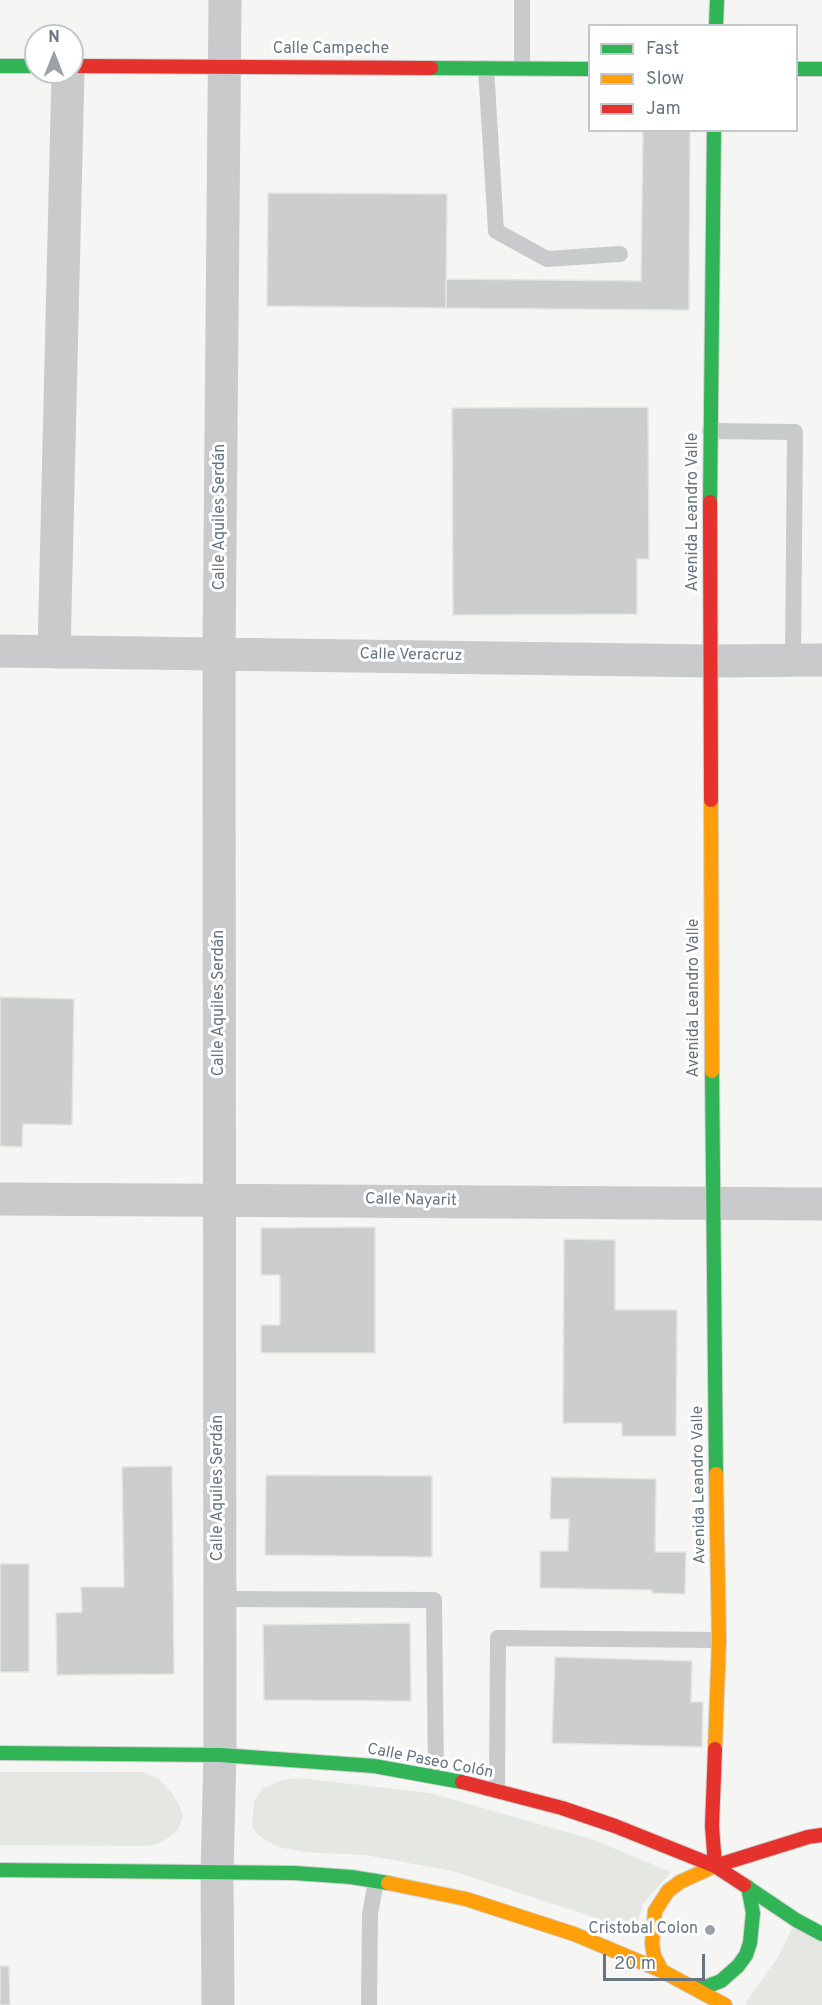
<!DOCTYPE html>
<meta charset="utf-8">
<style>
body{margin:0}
#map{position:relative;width:822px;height:2005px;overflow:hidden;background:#f5f5f3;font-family:Overpass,sans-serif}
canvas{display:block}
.legend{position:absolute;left:588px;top:24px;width:210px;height:108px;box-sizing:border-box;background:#fff;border:2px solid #c2c8cd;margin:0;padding:8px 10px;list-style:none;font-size:18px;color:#677581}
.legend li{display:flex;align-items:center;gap:12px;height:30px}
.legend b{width:30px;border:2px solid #c2c8cd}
.north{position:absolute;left:24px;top:24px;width:60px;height:60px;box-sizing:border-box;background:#fff;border:2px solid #c2c8cd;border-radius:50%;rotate:0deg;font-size:16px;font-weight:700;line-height:24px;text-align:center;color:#677581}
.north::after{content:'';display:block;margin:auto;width:21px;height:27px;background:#99a2a9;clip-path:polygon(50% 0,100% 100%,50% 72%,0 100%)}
.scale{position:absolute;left:603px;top:1954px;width:102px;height:27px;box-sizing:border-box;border:3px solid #677581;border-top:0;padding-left:8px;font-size:18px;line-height:21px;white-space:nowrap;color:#677581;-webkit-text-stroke:4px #fff;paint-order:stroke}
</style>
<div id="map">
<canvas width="822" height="2005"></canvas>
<ul class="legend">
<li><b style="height:8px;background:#30b455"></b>Fast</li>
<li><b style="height:8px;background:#ff9f0a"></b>Slow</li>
<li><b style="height:8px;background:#e5322d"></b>Jam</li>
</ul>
<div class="north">N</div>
<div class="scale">20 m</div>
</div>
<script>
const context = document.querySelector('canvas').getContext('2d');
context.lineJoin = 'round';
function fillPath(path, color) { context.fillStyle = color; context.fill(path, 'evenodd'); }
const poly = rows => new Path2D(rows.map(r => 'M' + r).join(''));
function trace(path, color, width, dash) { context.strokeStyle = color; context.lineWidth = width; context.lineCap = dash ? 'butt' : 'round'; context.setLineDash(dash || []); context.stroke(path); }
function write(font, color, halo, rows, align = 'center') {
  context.font = font + ' Overpass,sans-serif'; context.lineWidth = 6; context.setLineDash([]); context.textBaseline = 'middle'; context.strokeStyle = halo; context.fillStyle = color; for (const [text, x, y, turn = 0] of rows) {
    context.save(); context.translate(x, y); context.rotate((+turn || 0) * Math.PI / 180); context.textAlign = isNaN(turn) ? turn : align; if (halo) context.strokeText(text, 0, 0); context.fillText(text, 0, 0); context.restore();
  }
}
fillPath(poly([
 [0,1772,143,1772,159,1779,172,1793,180,1807,183,1818,177,1831,164,1841,149,1846,0,1845],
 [299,1778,430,1793,591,1839,671,1872,643,1904,635,1933,590,1916,453,1871,365,1855,304,1852,278,1847,259,1836,252,1826,254,1801,263,1788,280,1781],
 [796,1920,822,1934,822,2005,747,2005,745,2004,778,1957]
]), '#e4e7e2');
const building = poly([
 [643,130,690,130,689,310,446,308,446,279,641,281,643,130],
 [268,193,447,194,446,308,267,306,268,193],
 [648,407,649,559,637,559,637,614,453,615,452,408,648,407],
 [0,997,74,999,72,1125,23,1124,22,1147,0,1146,0,997],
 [375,1227,375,1353,261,1353,261,1325,280,1325,280,1275,261,1275,261,1228,375,1227],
 [564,1239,615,1240,615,1310,677,1310,676,1436,622,1436,622,1423,563,1423,564,1239],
 [172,1466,174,1674,57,1675,56,1613,82,1612,81,1587,124,1587,122,1467,172,1466],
 [266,1475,432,1476,432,1557,265,1555,266,1475],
 [551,1477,656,1479,655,1552,686,1552,685,1594,652,1593,652,1590,540,1588,540,1551,568,1551,569,1519,550,1519,551,1477],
 [0,1564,29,1564,29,1672,0,1672,0,1564],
 [410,1623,411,1701,264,1700,263,1625,410,1623],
 [555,1657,692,1661,691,1702,703,1702,702,1747,552,1743,555,1657],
 [0,1966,9,1966,10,2005,0,2005,0,1966]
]);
fillPath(building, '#cccdcd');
trace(building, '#e4e4e3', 1.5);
const fast = poly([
 [716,26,717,0],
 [0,66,36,66],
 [431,68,590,69],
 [796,69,822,69],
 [710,502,714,130],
 [712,1071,716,1474],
 [0,1753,220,1755,374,1766,462,1782],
 [0,1870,294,1873,351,1877,388,1883],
 [744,1885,796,1920,822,1934],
 [694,1987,708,1986,721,1981,738,1966,746,1955,750,1943,753,1913,748,1887]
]);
const slow = poly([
 [711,800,712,1071],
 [715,1749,719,1640,716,1474],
 [388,1883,466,1899,574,1934,662,1971,725,2005],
 [662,1971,654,1956,652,1943,655,1911,668,1891,680,1882,715,1866]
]);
const jam = poly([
 [72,66,431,68],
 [710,502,711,800],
 [715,1749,712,1826,715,1866,808,1837,822,1835],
 [462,1782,562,1808,615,1826,715,1866,744,1885]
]);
trace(fast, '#d1d1d1', 16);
trace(slow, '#d1d1d1', 16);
trace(jam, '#d1d1d1', 16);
trace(poly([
 [486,68,496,231,547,259,620,254],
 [522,68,522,0],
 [710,431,795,432,793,661],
 [219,1599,434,1600,436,1777],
 [497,1791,498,1638,719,1640],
 [369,2005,370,1914,376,1881]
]), '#c9cacb', 16);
trace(poly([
 [0,651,712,661,822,660],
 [54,652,68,72],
 [0,1199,822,1204],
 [218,2005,217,1872,220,1755,219,653,225,0]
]), '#c9cacb', 33);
trace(fast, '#30b455', 14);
trace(slow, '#ff9f0a', 14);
trace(jam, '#e5322d', 14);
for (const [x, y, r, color] of [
 [710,1930,6,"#99a2a9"]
]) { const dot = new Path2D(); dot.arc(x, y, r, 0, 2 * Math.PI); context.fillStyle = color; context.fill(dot); trace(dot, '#fff', 2); }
write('16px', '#677581', '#fff', [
 ["Calle Campeche",331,50],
 ["Avenida Leandro Valle",694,512,-90],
 ["Calle Aquiles Serdán",221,517,-90],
 ["Calle Veracruz",411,656,1],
 ["Avenida Leandro Valle",695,998,-90],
 ["Calle Aquiles Serdán",220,1003,-90],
 ["Calle Nayarit",411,1201,1],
 ["Avenida Leandro Valle",700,1485,-91],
 ["Calle Aquiles Serdán",219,1488,-90],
 ["Calle Paseo Colón",430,1762,11]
]);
write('16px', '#677581', '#fff', [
 ["Cristobal Colon",698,1930]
], 'right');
</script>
